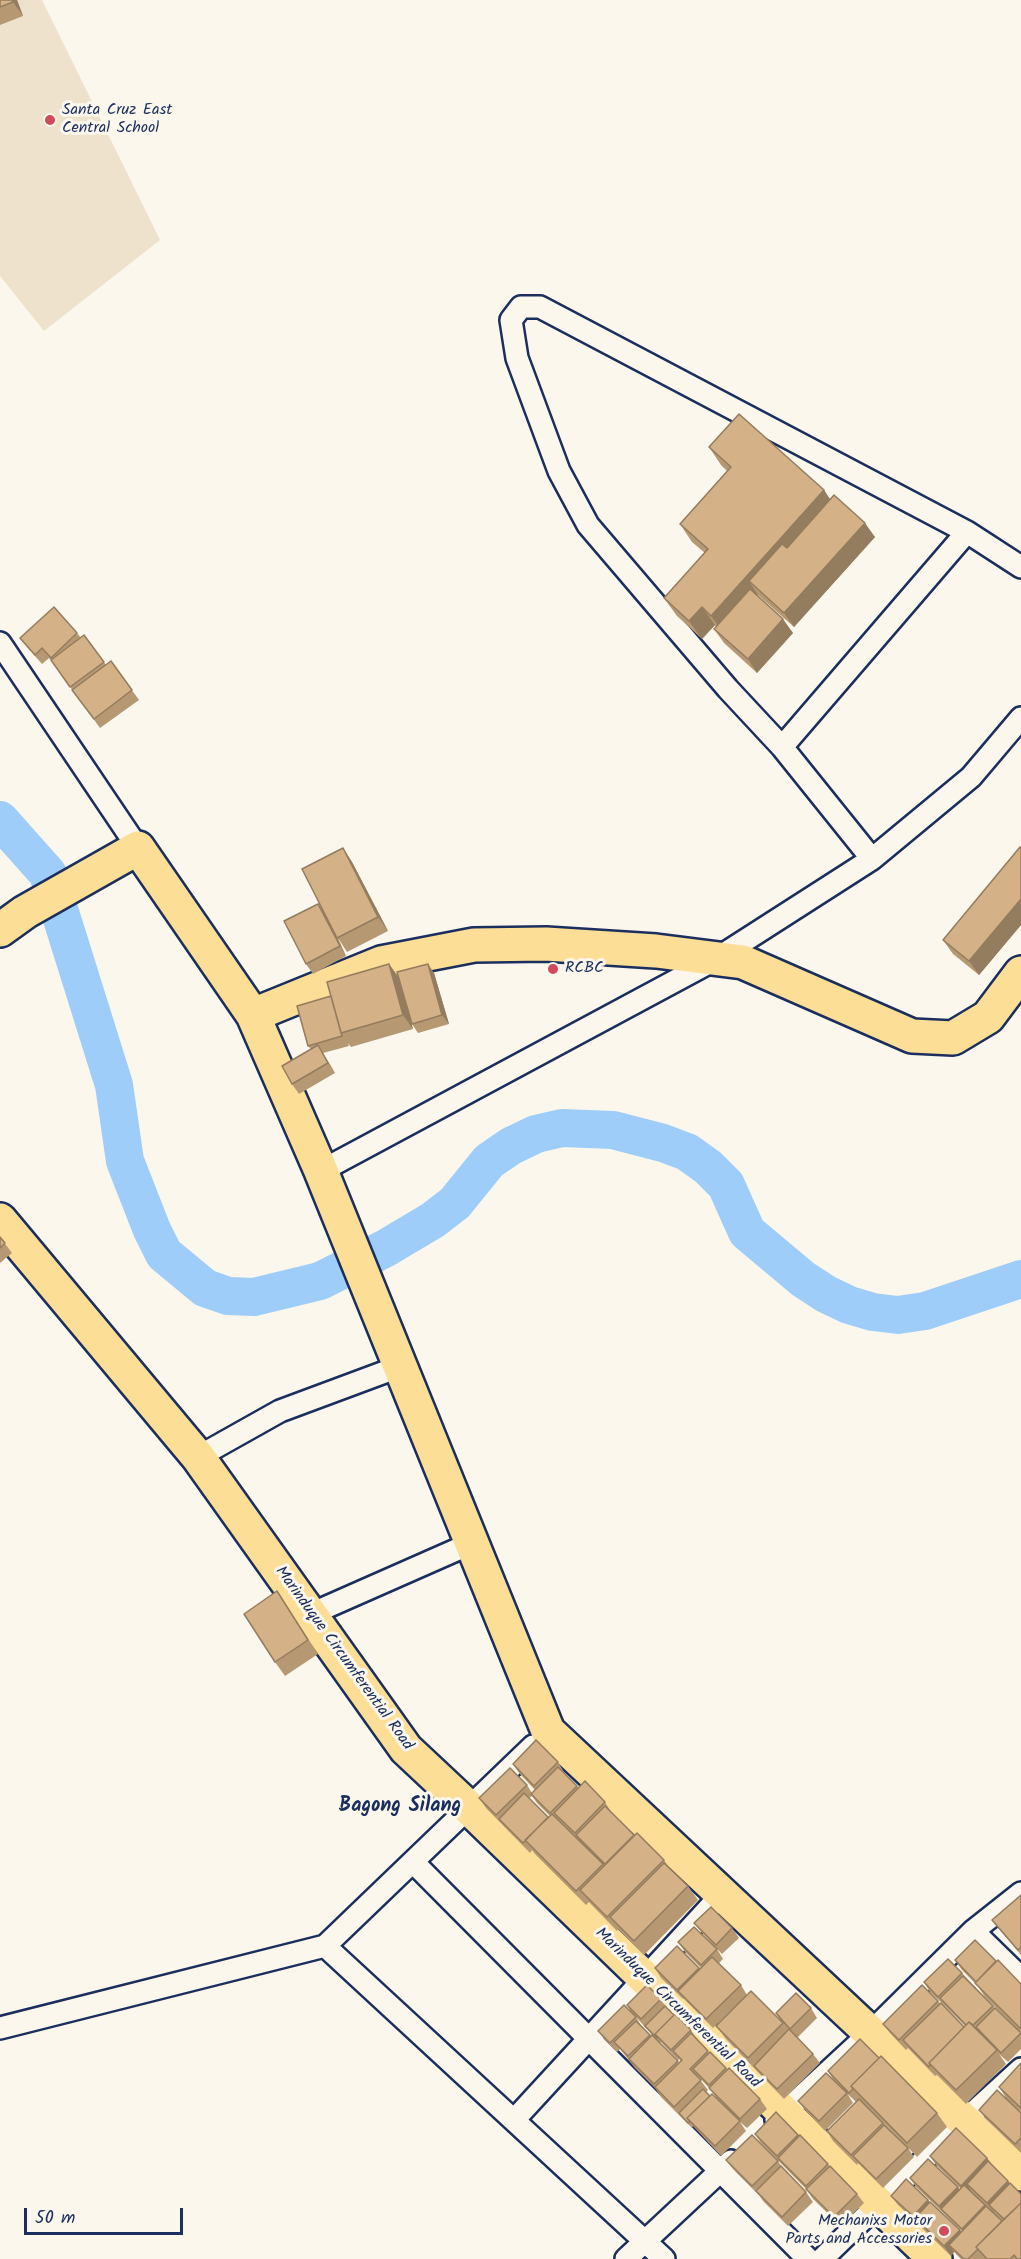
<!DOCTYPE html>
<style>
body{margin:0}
#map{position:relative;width:1021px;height:2259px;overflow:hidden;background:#fbf7ec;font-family:Kalam,sans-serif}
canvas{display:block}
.scale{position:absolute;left:24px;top:2208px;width:159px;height:27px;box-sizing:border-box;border:3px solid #1b2f5e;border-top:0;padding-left:8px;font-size:18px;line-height:21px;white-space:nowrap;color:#1b2f5e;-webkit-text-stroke:4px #fbf7ec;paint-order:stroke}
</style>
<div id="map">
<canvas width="1021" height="2259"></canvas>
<div class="scale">50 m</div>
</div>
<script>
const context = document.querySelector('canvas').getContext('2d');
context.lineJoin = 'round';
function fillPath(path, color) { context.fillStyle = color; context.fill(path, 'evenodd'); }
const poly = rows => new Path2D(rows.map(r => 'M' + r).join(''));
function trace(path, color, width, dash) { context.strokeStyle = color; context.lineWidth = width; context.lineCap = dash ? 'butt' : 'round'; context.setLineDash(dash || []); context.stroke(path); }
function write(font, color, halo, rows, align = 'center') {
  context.font = font + ' Kalam,sans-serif'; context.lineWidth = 6; context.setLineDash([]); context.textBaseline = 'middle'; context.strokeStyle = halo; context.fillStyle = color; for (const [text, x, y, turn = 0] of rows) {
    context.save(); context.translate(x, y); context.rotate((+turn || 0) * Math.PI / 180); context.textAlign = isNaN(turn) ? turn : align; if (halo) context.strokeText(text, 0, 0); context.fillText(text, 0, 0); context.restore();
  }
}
fillPath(poly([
 [0,0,42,0,160,240,44,331,0,276]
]), '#efe2cd');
trace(poly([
 [0,820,48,874,114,1085,125,1161,152,1230,164,1254,205,1288,228,1296,254,1297,320,1281,386,1248,433,1220,455,1203,489,1161,511,1146,536,1134,562,1128,613,1130,663,1143,687,1152,708,1167,726,1185,747,1232,803,1279,826,1294,849,1305,873,1312,898,1315,925,1311,1021,1279]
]), '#9ecdf9', 38);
const minor = poly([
 [0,643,138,848],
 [782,747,967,532],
 [872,859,971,777,1021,718],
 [321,1171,716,959,872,859,782,747,728,689,588,525,559,471,517,358,511,320,521,307,540,307,967,532,1021,567],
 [198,1457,280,1411,401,1366],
 [311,1614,472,1543],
 [413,1862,808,2259],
 [973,1931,1021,1978],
 [325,1946,664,2259],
 [0,2028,325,1946,533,1746],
 [514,2120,722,1894],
 [776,2120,870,2033,973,1931,1021,1893],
 [626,2259,731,2161],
 [822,2259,964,2121,1021,2069]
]);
const primary = poly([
 [0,930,25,912,138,848,253,1015,321,1171,548,1731,1021,2174],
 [253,1015,381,963,474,945,546,944,656,951,743,962,912,1036,953,1038,988,1017,1021,973],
 [0,1220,198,1457,406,1749,469,1808,935,2259]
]);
trace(minor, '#1b2f5e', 26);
trace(primary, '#1b2f5e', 38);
trace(minor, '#fbf7ec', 21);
trace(primary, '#fcde96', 33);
fillPath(poly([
 [0,0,17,0,23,16,0,25],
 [709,447,824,490,830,500,875,537,794,627,758,595,758,596,793,633,757,673,724,643,714,629,716,627,715,625,702,639,677,616,664,598,705,553,692,542,680,524,727,471,721,465],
 [77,633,81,638,84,635,106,665,111,661,139,700,100,728,49,658,42,664,27,647,20,638],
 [343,848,352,862,388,931,347,952,338,938,346,956,313,974,306,964,324,912],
 [1021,848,1021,925,979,975,953,954,943,940],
 [389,964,399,978,413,1029,351,1047,348,1043,349,1046,323,1053,335,1073,299,1094,292,1084,311,1049,308,1046,331,996],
 [434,973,449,1024,418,1033,412,1024],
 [0,1237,12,1253,0,1263],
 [277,1591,318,1654,285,1676,275,1662],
 [558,1762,564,1772,564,1773,579,1788,605,1802,611,1812,634,1835,664,1860,670,1869,688,1886,698,1900,644,1955,618,1929,617,1931,589,1902,586,1905,535,1854,532,1850,530,1853,486,1808,479,1798,527,1785,532,1793,535,1790,519,1773,513,1764],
 [532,1796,537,1803,550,1816,548,1817,529,1798],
 [1021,1895,1021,1955,999,1929,992,1920],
 [694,1923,732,1928,739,1938,722,1954,701,1932],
 [678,1942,717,1949,723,1959,719,1963,741,1985,747,1995,713,2028,684,1999,683,1999,661,1978,655,1968,699,1968,700,1969,701,1968,685,1952],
 [955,1960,996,1961,1021,1984,1021,2033,985,1997,977,1985,962,1970],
 [962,1973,995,2008,1021,2034,1021,2049,1008,2062,999,2054,1006,2064,966,2104,937,2075,935,2076,908,2048,906,2050,890,2033,883,2024,938,2001,964,2027,965,2026,945,2006,930,1992,924,1982],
 [661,1999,667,2009,691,2030,697,2040,709,2053,760,2099,767,2109,747,2128,740,2122,746,2131,721,2156,693,2126,692,2128,661,2097,655,2088,635,2068,620,2049,617,2052,605,2040,598,2031,633,2015,627,2005],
 [636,2017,652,2035,651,2036,642,2027],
 [661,2042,678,2060,679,2059,681,2061,679,2063,660,2043],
 [698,2076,709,2088,716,2097,710,2096,706,2092,708,2090,698,2077],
 [811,2008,817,2018,797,2038,813,2054,820,2063,784,2099,726,2039,716,2026,781,2021,776,2013],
 [879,2058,937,2113,947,2127,917,2157,860,2098,908,2148,914,2157,883,2188,858,2163,857,2165,833,2141,827,2131,856,2102,834,2081,828,2071],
 [1021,2063,1021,2112,1008,2101,999,2087],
 [847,2093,853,2103,825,2131,805,2110,798,2101],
 [979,2110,1021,2113,1021,2153,986,2119],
 [776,2112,857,2194,864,2203,841,2226,813,2199,807,2190,761,2143,755,2134],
 [930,2156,987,2158,1021,2259,961,2259,954,2252,951,2256,898,2205,891,2196,928,2200,961,2232,962,2231,916,2187,910,2178,960,2190,961,2189,936,2165],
 [726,2160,778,2161,784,2170,806,2192,813,2202,788,2226,763,2201,759,2195,733,2169]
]), '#b69873');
fillPath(poly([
 [12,0,17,0,23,16,13,2],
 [824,490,836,508,749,581,758,595,724,634,711,616],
 [865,523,875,537,794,627,784,613],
 [702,607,715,625,702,639,689,621],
 [783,619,793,633,757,673,748,659],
 [343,848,352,862,388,931,378,917],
 [1021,899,1021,925,979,975,969,961],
 [318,904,324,913,346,956,340,946],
 [389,964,399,978,413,1029,403,1015],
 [428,964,434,973,449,1024,442,1015],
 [318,1045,324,1055,335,1073,328,1063],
 [987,2158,994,2167,967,2184,971,2191,967,2195,961,2186],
 [1008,2181,1015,2190,989,2205,994,2212,994,2213,987,2203],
 [958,2187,964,2196,941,2209,946,2216,939,2206],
 [928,2200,935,2209,915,2218,919,2225,913,2216],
 [960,2230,966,2239,949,2245,954,2252,951,2256,944,2246]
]), '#947c5e');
const building = poly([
 [0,0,12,0,13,2,0,7,0,0],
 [739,414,824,490,711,616,702,607,689,621,664,598,708,549,680,524,731,467,709,447,739,414],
 [834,495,865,523,784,613,749,581,782,544,787,548,834,495],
 [750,589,783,619,748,659,714,629,750,589],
 [54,607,77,633,51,658,42,648,35,655,20,638,54,607],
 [84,635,104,662,70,687,51,660,84,635],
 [111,661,132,690,94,719,72,690,111,661],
 [1020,847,1021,848,1021,899,969,961,943,940,1020,847],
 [343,848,378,917,337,938,302,869,343,848],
 [318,904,340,946,306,964,284,921,318,904],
 [389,964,403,1015,341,1033,327,982,389,964],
 [428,964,442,1015,412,1024,397,972,428,964],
 [331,996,342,1036,308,1046,297,1006,331,996],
 [318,1045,328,1063,292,1084,282,1066,318,1045],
 [0,1237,5,1243,0,1248,0,1237],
 [277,1591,308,1640,275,1662,244,1614,277,1591],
 [536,1740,558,1762,534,1786,513,1764,536,1740],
 [558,1767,577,1786,550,1813,531,1794,558,1767],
 [510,1768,527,1785,496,1815,479,1798,510,1768],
 [585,1781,605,1802,575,1833,554,1813,585,1781],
 [524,1793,548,1817,523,1843,499,1819,524,1793],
 [605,1806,634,1835,605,1864,576,1835,605,1806],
 [552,1814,603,1864,576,1891,525,1840,552,1814],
 [637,1833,664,1860,607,1917,580,1890,637,1833],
 [664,1863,688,1886,634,1941,610,1917,664,1863],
 [1021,1895,1021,1947,1018,1950,992,1920,1021,1895],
 [711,1907,732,1928,716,1945,694,1923,711,1907],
 [694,1927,717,1949,701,1965,678,1942,694,1927],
 [975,1940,996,1961,976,1982,955,1960,975,1940],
 [677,1946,699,1968,677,1990,655,1968,677,1946],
 [712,1957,741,1985,706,2019,678,1991,712,1957],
 [948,1959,962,1973,938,1997,924,1982,948,1959],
 [998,1960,1021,1984,1021,2029,975,1983,998,1960],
 [963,1976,993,2006,973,2025,969,2022,966,2025,940,1998,963,1976],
 [647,1985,661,1999,641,2019,627,2005,647,1985],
 [922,1985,938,2001,899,2040,883,2024,922,1985],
 [751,1991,783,2023,748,2058,716,2026,751,1991],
 [796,1993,811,2008,790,2029,776,2013,796,1993],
 [941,2003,964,2027,929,2063,930,2065,929,2067,903,2040,941,2003],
 [624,2005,636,2017,610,2043,598,2031,624,2005],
 [665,2006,674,2015,655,2034,657,2037,657,2038,645,2026,665,2006],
 [995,2008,1021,2033,1001,2053,976,2027,995,2008],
 [675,2014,691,2030,671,2050,655,2034,675,2014],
 [636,2021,650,2035,628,2056,614,2042,636,2021],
 [969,2022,997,2050,956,2090,929,2063,969,2022],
 [789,2029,813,2054,777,2089,754,2066,789,2029],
 [691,2033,708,2051,690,2069,701,2080,674,2107,655,2087,682,2060,673,2051,691,2033],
 [652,2035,678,2061,654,2084,629,2059,652,2035],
 [860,2039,879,2058,851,2086,853,2089,849,2093,828,2071,860,2039],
 [710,2052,726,2068,709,2085,693,2069,710,2052],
 [881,2056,937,2113,907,2143,851,2086,881,2056],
 [1021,2063,1021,2108,999,2087,1021,2063],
 [729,2068,760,2099,740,2119,709,2088,729,2068],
 [826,2073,847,2093,819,2121,798,2101,826,2073],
 [703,2089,710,2096,687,2118,690,2122,688,2123,679,2113,703,2089],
 [997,2090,1021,2113,1021,2138,1015,2144,979,2110,997,2090],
 [712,2094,740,2121,715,2146,687,2118,712,2094],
 [859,2099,883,2123,851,2155,827,2131,859,2099],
 [776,2112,798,2135,777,2156,755,2134,776,2112],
 [884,2125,908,2148,876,2179,853,2156,884,2125],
 [956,2128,987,2158,961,2186,930,2156,956,2128],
 [752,2135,778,2161,752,2186,726,2160,752,2135],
 [800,2135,828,2164,806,2186,778,2158,800,2135],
 [928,2159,958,2187,939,2206,910,2178,928,2159],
 [988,2161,1008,2181,987,2203,967,2184,988,2161],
 [781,2166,806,2192,782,2217,756,2191,781,2166],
 [830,2166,857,2194,834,2217,806,2189,830,2166],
 [906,2179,928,2200,913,2216,891,2196,906,2179],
 [1010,2183,1021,2194,1021,2203,1004,2219,989,2205,1010,2183],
 [964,2185,985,2205,962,2229,941,2209,964,2185],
 [930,2202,960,2230,944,2246,915,2218,930,2202],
 [1021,2203,1021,2259,1017,2259,1014,2255,1010,2259,987,2259,976,2247,1021,2203],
 [986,2206,1002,2221,976,2247,978,2249,968,2259,964,2259,949,2245,986,2206]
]);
fillPath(building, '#d4b186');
trace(building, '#947c5e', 1.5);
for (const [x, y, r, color] of [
 [50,120,6,"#d1495b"],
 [553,969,6,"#d1495b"],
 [944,2231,6,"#d1495b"]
]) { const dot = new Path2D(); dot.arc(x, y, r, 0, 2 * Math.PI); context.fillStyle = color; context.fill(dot); trace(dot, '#fbf7ec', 2); }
write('16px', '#1b2f5e', '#fbf7ec', [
 ["Santa Cruz East",62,111],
 ["Central School",62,129],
 ["RCBC",565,969],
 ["Mechanixs Motor",932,2222,"right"],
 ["Parts and Accessories",932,2240,"right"]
], 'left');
write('16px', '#1b2f5e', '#fbf7ec', [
 ["Marinduque Circumferential Road",343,1659,54],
 ["Marinduque Circumferential Road",677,2009,44]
]);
write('bold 20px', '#1b2f5e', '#fbf7ec', [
 ["Bagong Silang",400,1808]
]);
</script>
